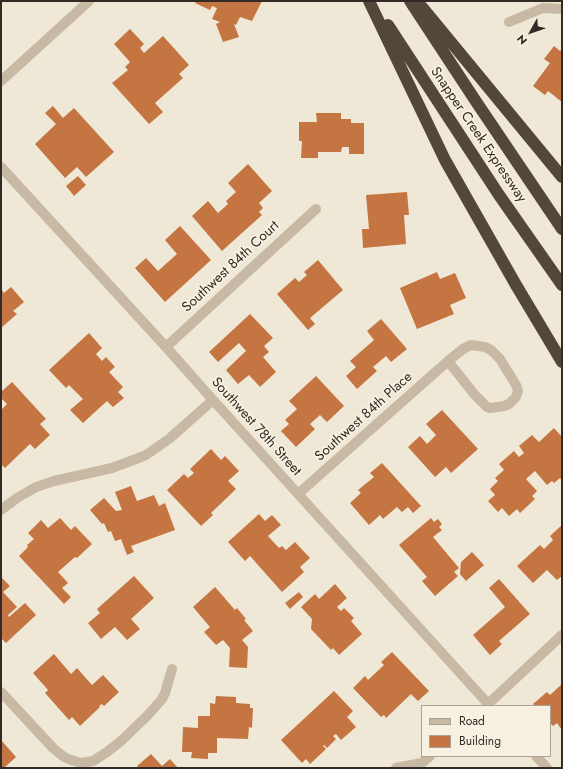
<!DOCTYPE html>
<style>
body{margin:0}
#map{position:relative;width:563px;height:769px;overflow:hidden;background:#f0e8d7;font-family:Jost,sans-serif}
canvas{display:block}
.frame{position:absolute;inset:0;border:2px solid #322b25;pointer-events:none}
.legend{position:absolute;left:421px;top:705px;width:130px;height:52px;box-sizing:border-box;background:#f8f1e2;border:1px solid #a9a296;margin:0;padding:5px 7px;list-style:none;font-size:12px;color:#322b25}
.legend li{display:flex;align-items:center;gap:8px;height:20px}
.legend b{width:20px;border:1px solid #a9a296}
.north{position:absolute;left:511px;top:12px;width:40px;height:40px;-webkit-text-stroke:3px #f8f1e2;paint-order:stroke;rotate:230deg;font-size:11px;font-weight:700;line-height:16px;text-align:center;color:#322b25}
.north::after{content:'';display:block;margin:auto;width:14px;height:18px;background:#322b25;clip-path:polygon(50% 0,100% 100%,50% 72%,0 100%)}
</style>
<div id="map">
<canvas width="563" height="769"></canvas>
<div class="frame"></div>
<ul class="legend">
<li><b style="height:5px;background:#c7b9a3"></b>Road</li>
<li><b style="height:11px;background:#c47541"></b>Building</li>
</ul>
<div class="north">N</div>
</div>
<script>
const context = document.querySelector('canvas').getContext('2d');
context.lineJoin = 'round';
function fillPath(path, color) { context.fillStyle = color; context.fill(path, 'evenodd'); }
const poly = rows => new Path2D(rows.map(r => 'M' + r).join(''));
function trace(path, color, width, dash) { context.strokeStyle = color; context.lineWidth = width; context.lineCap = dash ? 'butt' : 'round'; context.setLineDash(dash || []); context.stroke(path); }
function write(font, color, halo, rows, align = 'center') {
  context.font = font + ' Jost,sans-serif'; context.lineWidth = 3.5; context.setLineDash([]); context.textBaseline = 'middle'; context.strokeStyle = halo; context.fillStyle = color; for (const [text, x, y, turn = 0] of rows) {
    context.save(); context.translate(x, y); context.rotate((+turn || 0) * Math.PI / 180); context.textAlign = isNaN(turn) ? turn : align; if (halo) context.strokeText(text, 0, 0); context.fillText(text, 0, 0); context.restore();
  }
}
fillPath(poly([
 [196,1,262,1,252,21,240,17,236,25,234,24,239,37,223,42,216,24,220,22,212,19,217,8,212,6,210,10,195,3],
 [130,29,144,44,140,48,144,53,163,36,189,65,179,74,183,78,155,103,163,112,149,124,112,83,128,70,125,67,130,62,114,44],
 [554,46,560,51,562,48,562,102,548,91,545,95,533,86,550,63,544,59],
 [53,106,63,118,74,108,114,152,86,177,77,167,65,178,35,144,56,124,45,113],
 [316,113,341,113,341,119,351,119,351,123,364,123,364,154,349,154,349,147,342,147,341,152,318,152,318,158,301,158,302,141,299,141,299,122,317,122],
 [248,164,272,191,259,203,263,208,259,212,262,215,222,251,192,216,208,201,218,213,228,204,226,201,236,192,228,183],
 [78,176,86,185,74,196,66,186],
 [407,192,409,215,404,215,406,244,363,248,362,229,369,229,366,195],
 [180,226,211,260,165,302,135,268,146,258,158,271,177,254,165,240],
 [318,260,343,290,310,318,315,324,308,330,277,294,295,278,299,282,307,275,304,272],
 [437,272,440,279,455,273,466,298,450,305,454,314,417,329,400,288],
 [11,287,24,302,13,311,17,314,1,328,1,289,4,293],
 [250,314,273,338,264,346,269,352,263,357,276,372,260,387,249,375,238,384,226,370,246,351,239,343,218,362,209,352],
 [381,319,407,349,391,362,386,356,373,367,377,371,357,389,346,376,356,367,350,361,374,340,367,331],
 [89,333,102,348,96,354,102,361,106,357,115,367,109,372,123,387,118,392,124,398,113,407,107,401,83,423,70,410,83,399,69,385,66,388,49,370],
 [316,376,344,406,327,422,320,415,310,424,315,429,296,447,281,431,289,424,285,420,297,409,289,401],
 [12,382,46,419,40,424,50,435,35,449,30,444,5,468,1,464,1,410,7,404,1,398,1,392],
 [442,410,478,449,451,473,446,467,435,477,408,447,420,436,427,444,436,435,426,424],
 [554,428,562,437,562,481,560,478,554,483,552,481,547,485,535,471,526,479,537,491,532,496,535,499,520,513,517,509,509,516,502,508,498,512,488,501,495,495,490,489,498,481,495,478,504,470,499,464,514,451,519,457,524,453,519,446,532,435,539,442],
 [211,449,221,460,225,456,239,471,228,481,236,489,211,513,213,515,201,526,167,490,184,474,188,478,194,473,190,469],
 [382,463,421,506,413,513,408,507,402,512,397,507,383,519,380,515,369,525,350,503,361,493,358,490,374,477,370,473],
 [131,486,137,501,154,495,159,506,165,503,175,530,131,546,134,552,127,555,121,539,115,541,111,531,108,532,104,523,102,524,90,510,104,498,116,511,122,510,115,492],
 [259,514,265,521,272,515,281,525,268,536,279,548,282,546,286,550,295,542,310,558,300,567,304,572,282,592,250,556,245,561,228,542],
 [60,518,71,530,75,526,92,544,77,558,75,557,58,572,68,583,62,588,71,597,64,604,19,556,28,547,27,545,34,539,28,533,41,520,48,528],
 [431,518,434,522,438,519,442,524,439,527,442,530,433,537,459,568,454,572,458,576,435,596,422,581,427,577,399,545],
 [562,525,562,576,557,580,547,570,533,583,517,566,540,545,544,549,553,540,550,536],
 [472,552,484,565,466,581,460,574,461,562],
 [134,576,154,598,131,619,140,629,127,640,115,627,101,639,88,623,100,613,97,609],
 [1,577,10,586,3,592,17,607,8,615,9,617,25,603,36,615,6,643,1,638],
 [499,579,530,614,499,641,502,644,490,655,473,635,505,607,489,588],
 [335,584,347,598,337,607,341,611,344,608,354,618,351,621,362,634,339,655,333,648,331,650,311,629,312,619,301,607,315,594,319,599],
 [215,587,235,610,237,608,246,619,244,620,253,631,242,640,248,647,247,668,229,667,230,648,223,640,216,645,204,632,210,627,193,607],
 [299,592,303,597,290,609,285,603],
 [392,652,429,691,418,701,411,694,386,718,384,715,381,717,353,688,365,676,368,680,384,665,381,662],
 [54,654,71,674,77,668,92,685,103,675,119,692,104,706,102,704,99,706,100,707,80,726,72,717,69,720,45,693,48,690,33,673],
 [562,684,562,730,557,723,553,726,550,723,550,706,535,706,533,704,547,692,550,695],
 [334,691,353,711,347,717,356,727,341,740,336,734,333,736,336,739,327,748,324,745,323,746,326,749,310,764,306,759,302,763,281,740],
 [216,696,236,697,236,703,250,704,250,708,253,708,252,728,249,727,248,739,217,738,217,753,208,753,208,759,191,758,192,752,182,752,183,727,198,728,198,716,210,716,210,703,215,704],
 [1,740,16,757,4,768,1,768],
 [151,754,162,766,170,759,178,768,139,768,137,766]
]), '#c47541');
trace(poly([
 [509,22,543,8,562,9],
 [1,81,89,1],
 [1,167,166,347,213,400,490,706],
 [166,347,316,209],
 [298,494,448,361,474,394,487,407,490,408,504,406,509,404,516,397,518,391,516,385,500,359,491,350,485,347,471,345,463,349,448,361],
 [1,510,17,498,36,487,54,481,112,468,136,459,146,455,169,439,213,400],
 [1,692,53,748,64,757,71,760,81,763,93,761,107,752,121,741,148,715,162,699,165,693,172,669],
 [486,706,562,635],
 [536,756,547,768],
 [396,768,422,763,430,756]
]), '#c7b9a3', 10);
trace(poly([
 [369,1,445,160,516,285,562,362],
 [410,1,475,100,562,229],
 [422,7,562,177],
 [388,25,499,195,562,285]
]), '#53473c', 12);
write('14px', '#322b25', '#f8f1e2', [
 ["Snapper Creek Expressway",478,135,56],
 ["Southwest 84th Court",231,267,-43],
 ["Southwest 84th Place",364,417,-42],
 ["Southwest 78th Street",256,427,48]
]);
</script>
